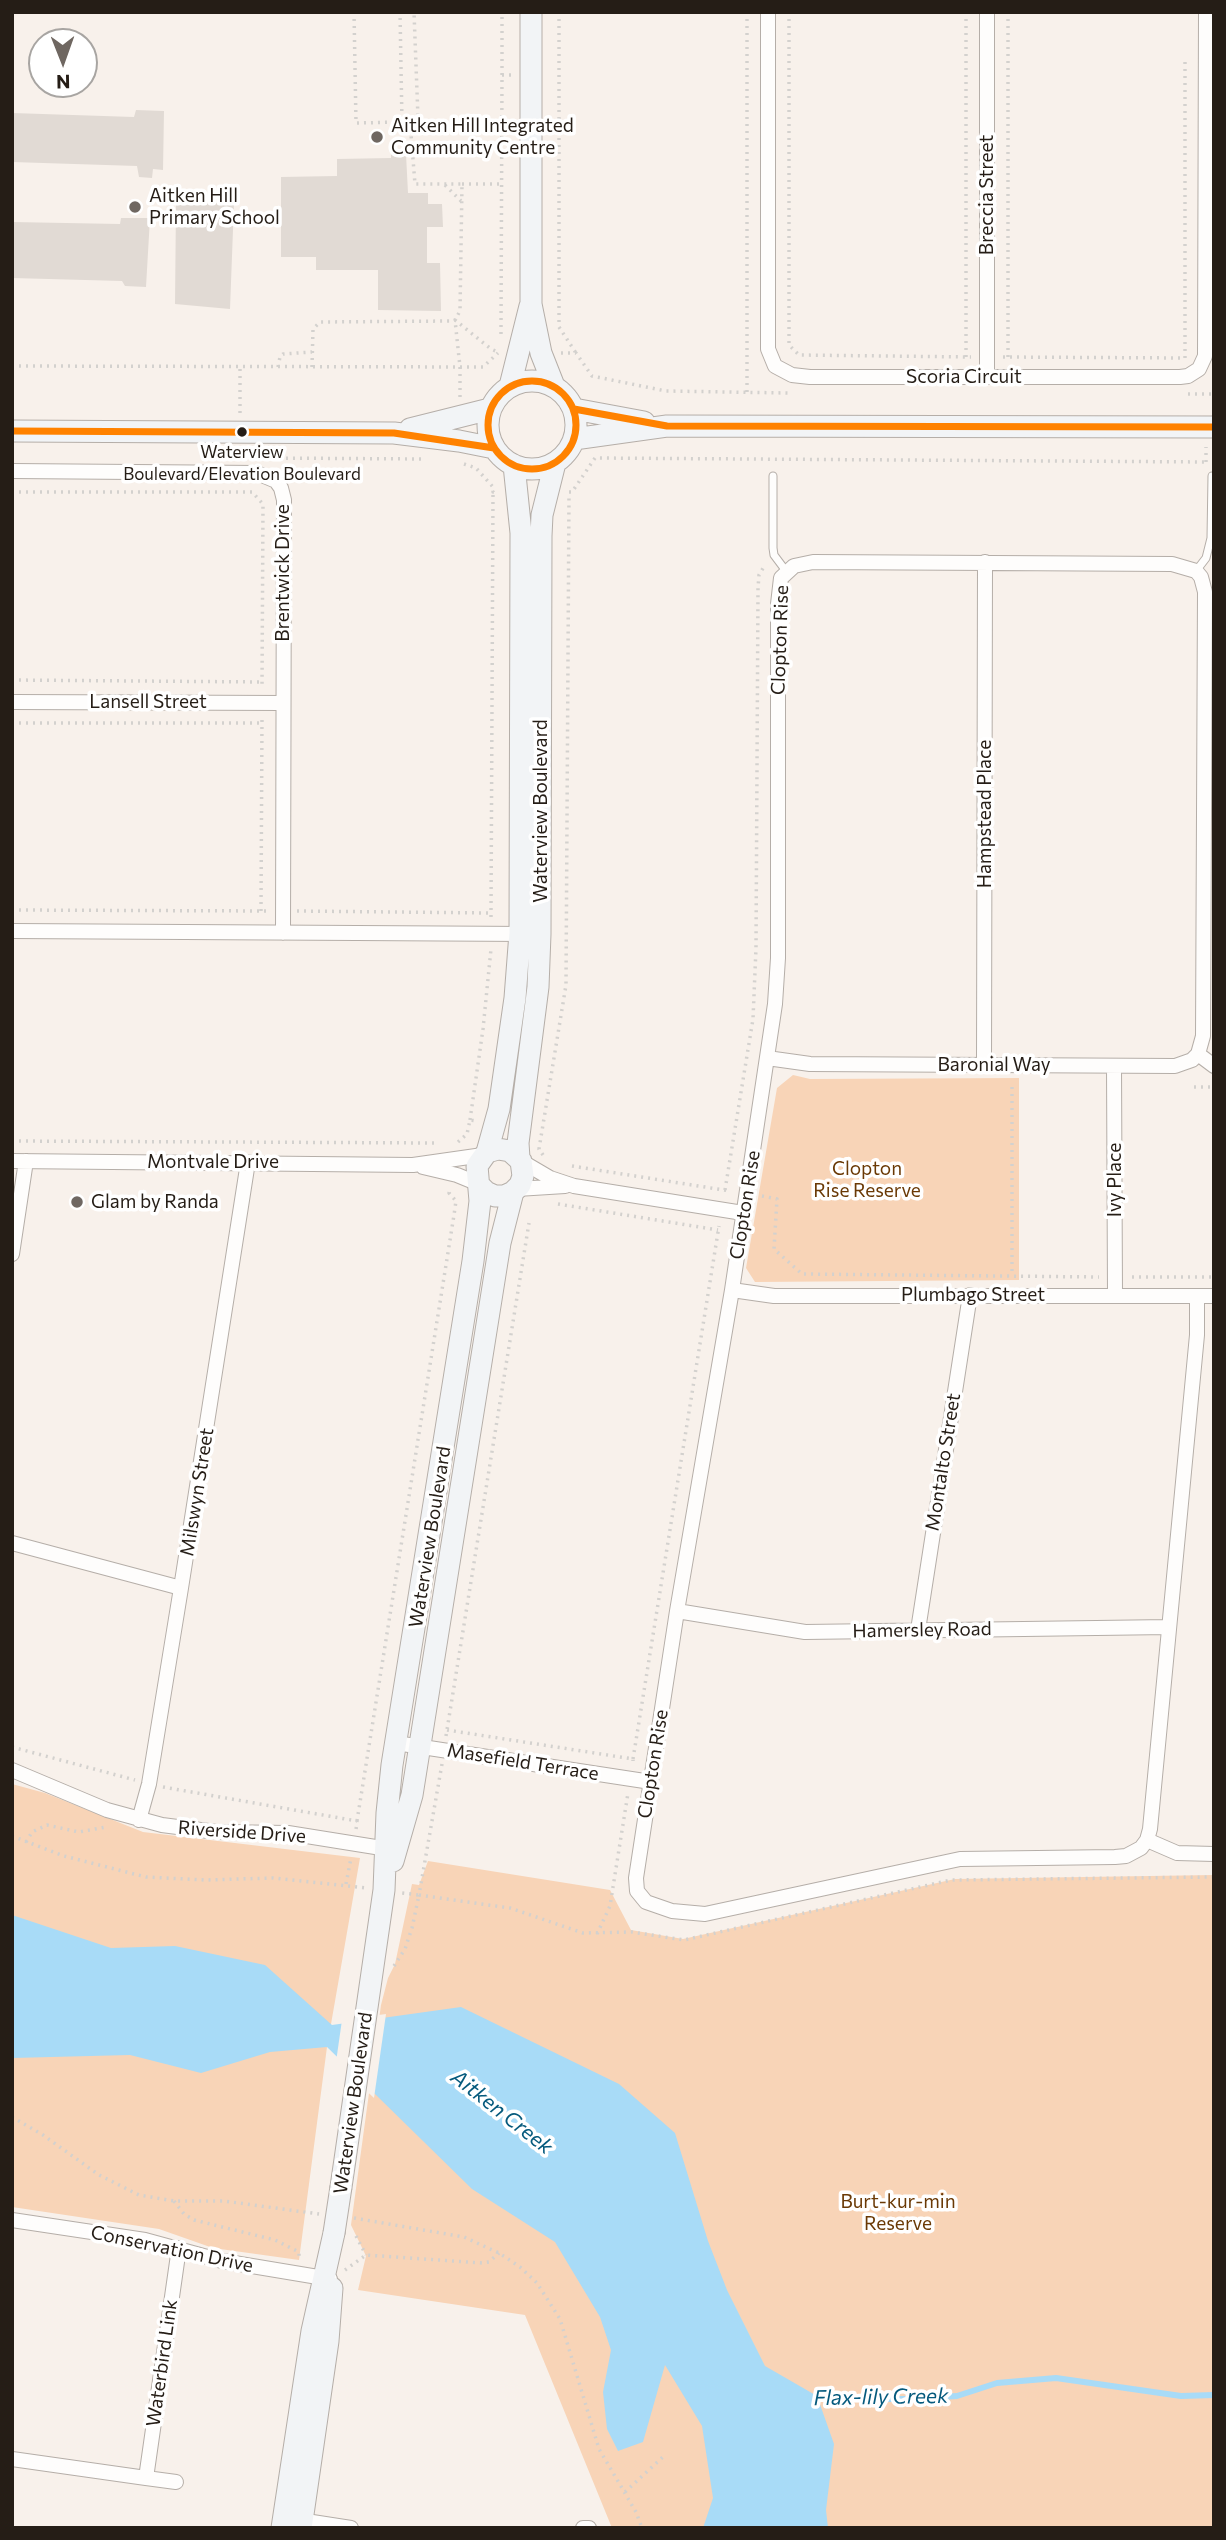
<!DOCTYPE html>
<style>
body{margin:0}
#map{position:relative;width:1226px;height:2540px;overflow:hidden;background:#f8f1eb;font-family:Commissioner,sans-serif}
canvas{display:block}
.frame{position:absolute;inset:0;border:14px solid #251d16;pointer-events:none}
.north{position:absolute;left:28px;top:28px;width:70px;height:70px;box-sizing:border-box;background:#fff;border:2px solid #a8a5a2;border-radius:50%;rotate:179deg;font-size:19px;font-weight:700;line-height:28px;text-align:center;color:#251d16}
.north::after{content:'';display:block;margin:auto;width:24px;height:32px;background:#6f6761;clip-path:polygon(50% 0,100% 100%,50% 72%,0 100%)}
</style>
<div id="map">
<canvas width="1226" height="2540"></canvas>
<div class="frame"></div>
<div class="north">N</div>
</div>
<script>
const context = document.querySelector('canvas').getContext('2d');
context.lineJoin = 'round';
function fillPath(path, color) { context.fillStyle = color; context.fill(path, 'evenodd'); }
const poly = rows => new Path2D(rows.map(r => 'M' + r).join(''));
function trace(path, color, width, dash) { context.strokeStyle = color; context.lineWidth = width; context.lineCap = dash ? 'butt' : 'round'; context.setLineDash(dash || []); context.stroke(path); }
function write(font, color, halo, rows, align = 'center') {
  context.font = font + ' Commissioner,sans-serif'; context.lineWidth = 7; context.setLineDash([]); context.textBaseline = 'middle'; context.strokeStyle = halo; context.fillStyle = color; for (const [text, x, y, turn = 0] of rows) {
    context.save(); context.translate(x, y); context.rotate((+turn || 0) * Math.PI / 180); context.textAlign = isNaN(turn) ? turn : align; if (halo) context.strokeText(text, 0, 0); context.fillText(text, 0, 0); context.restore();
  }
}
fillPath(poly([
 [793,1075,810,1079,1019,1078,1019,1280,755,1282,746,1268,777,1088],
 [12,1784,45,1793,143,1832,360,1858,327,2047,299,2260,213,2248,159,2229,12,2207],
 [428,1861,610,1890,631,1930,683,1939,955,1879,1214,1875,1214,2528,612,2528,525,2315,358,2290,366,2256,351,2225,381,2005,388,1978,395,1964,412,1884,419,1885]
]), '#f8d4b7');
fillPath(poly([
 [12,1915,111,1948,175,1946,265,1965,332,2025,461,2007,619,2084,675,2133,708,2241,727,2290,765,2366,817,2396,834,2444,826,2510,828,2528,703,2528,713,2498,702,2426,665,2365,643,2442,618,2451,607,2429,603,2392,611,2350,600,2317,555,2242,472,2189,327,2047,270,2052,201,2073,130,2055,12,2058]
]), '#a8dbf7');
fillPath(poly([
 [386,2014,374,2098,336,2062,342,2020]
]), '#f8f1eb');
trace(poly([
 [813,2399,907,2399,957,2396,997,2383,1056,2378,1181,2396,1214,2395]
]), '#a8dbf7', 6);
fillPath(poly([
 [136,110,164,111,163,170,153,169,152,178,139,177,137,166,12,162,12,113,134,117],
 [391,154,406,154,408,193,428,193,428,204,442,204,443,227,427,227,427,263,440,263,441,311,378,310,378,270,316,270,316,257,281,257,281,177,337,176,337,159,391,158],
 [176,203,234,203,230,309,175,304],
 [121,218,150,218,146,287,125,286,122,281,12,278,12,222,120,224]
]), '#e1dad4');
const lane = poly([
 [773,476,773,548,774,555,786,571],
 [1196,571,1206,558,1211,538,1212,476]
]);
const street = poly([
 [768,12,768,349,775,366,792,375,810,377,1180,377,1188,376,1199,369,1205,356,1206,12],
 [987,12,987,377],
 [12,471,257,473,276,481,281,488,284,500,283,933],
 [12,702,283,703],
 [12,931,529,934],
 [1198,1054,1214,1066],
 [767,1058,810,1064,1175,1066,1192,1060,1198,1054,1203,1036,1205,592,1201,577,1196,571,1172,564,813,562,794,566,781,578,778,604,778,958,775,1004,732,1290,677,1611,636,1878,637,1891,646,1902,672,1911,705,1914,960,1859,1115,1857,1126,1856,1141,1848,1147,1840,1150,1829,1197,1335,1197,1296],
 [984,1066,985,562],
 [1114,1066,1115,1295],
 [12,1161,413,1165,483,1155],
 [521,1161,550,1178,574,1186,743,1213],
 [423,1167,457,1175,479,1184],
 [517,1189,565,1186],
 [12,1254,26,1161],
 [732,1290,774,1296,1214,1296],
 [12,1543,181,1588],
 [677,1611,805,1632,1169,1627],
 [918,1630,970,1295],
 [396,1743,651,1782],
 [12,1770,107,1810,162,1825,216,1832,288,1833,394,1850],
 [139,1820,149,1784,181,1588,248,1162],
 [1147,1840,1177,1853,1214,1854],
 [12,2220,145,2240,222,2261,330,2279],
 [12,2459,146,2478,179,2248],
 [146,2478,176,2482],
 [293,2519,351,2528],
 [583,2528,589,2528]
]);
const secondary = poly([
 [531,12,531,304,541,353,554,386],
 '488 425a44 44 0 1 1 88 0a44 44 0 1 1-88 0Z',
 [510,386,530,306],
 [574,409,644,422],
 [410,429,490,409],
 [12,431,394,433,459,441,494,448],
 [574,439,667,426,1214,427],
 [487,1152,499,1109,515,998,520,933,521,533,514,465],
 [519,1158,518,1143,538,987,540,934,541,536,542,515,555,463],
 [393,1861,412,1795,500,1243,513,1192],
 [341,2187,384,1890,387,1813,392,1765,473,1261,480,1201,477,1166,487,1152,498,1149,510,1151,521,1161,523,1176,520,1185,513,1192,504,1196,495,1196,486,1192,479,1185],
 [282,2528,312,2331,334,2233],
 [301,2528,328,2341,332,2288]
]);
trace(lane, '#b5aea8', 9);
trace(street, '#b5aea8', 16);
trace(secondary, '#b5aea8', 23);
trace(poly([
 [354,12,356,123,402,122,400,12],
 [559,12,559,327,576,353],
 [789,12,789,345,799,355,971,357],
 [502,75,502,12],
 [462,184,502,184],
 [445,185,461,201],
 [501,334,502,75,511,75],
 [561,353,576,353,592,376,666,391,788,393],
 [966,357,966,12],
 [1003,357,1185,358],
 [1008,357,1008,12],
 [1185,358,1185,60],
 [12,366,483,367,498,353],
 [278,367,280,357,283,354,312,352],
 [312,367,313,329,320,322,450,321,455,320,460,311,462,184,415,184,410,122,418,118,414,12],
 [747,392,747,12],
 [1188,394,1214,394],
 [460,397,460,367,455,320,491,349,498,352],
 [240,413,240,366],
 [265,458,425,459],
 [1206,462,1206,447],
 [464,464,476,468,493,487,493,492,498,492],
 [12,492,252,492,263,504,262,688],
 [569,492,572,492,595,458,1208,462],
 [12,680,262,682],
 [12,723,262,723],
 [12,910,269,911],
 [261,911,262,717],
 [297,911,491,913],
 [491,917,493,492],
 [1012,1087,1012,1275],
 [1194,1087,1214,1087],
 [470,1120,483,1029,491,949],
 [12,1141,437,1143],
 [458,1142,467,1134,470,1120,477,1121],
 [543,1155,539,1149,566,985,569,494],
 [572,1166,730,1191],
 [725,1190,753,1019,756,948,758,588,759,575,765,565],
 [762,1196,777,1199,774,1249,802,1274,1099,1277],
 [558,1204,718,1230],
 [1132,1277,1214,1277],
 [447,1730,633,1759,633,1761],
 [446,1736,529,1223],
 [12,1747,135,1780],
 [633,1759,719,1226],
 [442,1764,419,1895,510,1908,583,1933,632,1932,684,1940,951,1880,1214,1877],
 [163,1787,357,1821,356,1830],
 [357,1821,454,1215,456,1201,449,1193,451,1190],
 [12,1836,64,1856,146,1877,205,1880,273,1878,367,1888],
 [26,1842,32,1832,47,1825,79,1832,106,1827],
 [346,1884,351,1858],
 [597,1934,610,1906,628,1793],
 [394,1966,405,1949,412,1928,419,1895,402,1893],
 [12,2117,43,2135,99,2175,139,2195,174,2201,224,2201,319,2214],
 [174,2201,184,2214,194,2220,275,2240,299,2252,299,2257],
 [354,2218,464,2237,499,2253,520,2267,537,2283,560,2319,599,2449,636,2512,642,2528],
 [356,2236,366,2255],
 [345,2270,366,2255,482,2263,489,2262,499,2253],
 [625,2492,664,2456]
]), '#d3d1ce', 3.5, [2, 5]);
trace(lane, '#fefdfc', 7);
trace(street, '#fefdfc', 14);
trace(secondary, '#f2f4f6', 21);
const secondaryBridge = poly([
 [334,2233,341,2187]
]);
trace(secondaryBridge, '#b5aea8', 23, []);
trace(secondaryBridge, '#f2f4f6', 21);
trace(poly([
 '488 425a44 44 0 1 1 88 0a44 44 0 1 1-88 0Z',
 [574,409,667,426,1214,427],
 [12,431,394,433,494,448]
]), '#ff8200', 7);
for (const [x, y, r, color] of [
 [377,137,7,"#6f6761"],
 [135,207,7,"#6f6761"],
 [242,432,6,"#251d16"],
 [77,1202,7,"#6f6761"]
]) { const dot = new Path2D(); dot.arc(x, y, r, 0, 2 * Math.PI); context.fillStyle = color; context.fill(dot); trace(dot, '#fff', 2.5); }
write('17px', '#251d16', '#fff', [
 ["Waterview",242,452],
 ["Boulevard/Elevation Boulevard",242,474]
]);
write('19px', '#251d16', '#fff', [
 ["Aitken Hill Integrated",391,126],
 ["Community Centre",391,148],
 ["Aitken Hill",149,196],
 ["Primary School",149,218],
 ["Glam by Randa",91,1202]
], 'left');
write('19px', '#251d16', '#fff', [
 ["Breccia Street",987,195,-90],
 ["Scoria Circuit",964,377],
 ["Brentwick Drive",283,573,-90],
 ["Clopton Rise",780,640,-88],
 ["Lansell Street",148,702],
 ["Waterview Boulevard",541,811,-90],
 ["Hampstead Place",985,814,-90],
 ["Baronial Way",994,1065],
 ["Montvale Drive",213,1162],
 ["Ivy Place",1115,1180,-90],
 ["Clopton Rise",745,1205,-81],
 ["Plumbago Street",973,1295],
 ["Montalto Street",943,1462,-81],
 ["Milswyn Street",197,1492,-81],
 ["Waterview Boulevard",430,1537,-81],
 ["Hamersley Road",922,1630,-1],
 ["Masefield Terrace",523,1762,9],
 ["Clopton Rise",653,1764,-81],
 ["Riverside Drive",242,1832,4],
 ["Waterview Boulevard",353,2103,-82],
 ["Conservation Drive",172,2249,12],
 ["Waterbird Link",162,2363,-82]
]);
write('19px', '#6a3905', '#fff', [
 ["Clopton",867,1169],
 ["Rise Reserve",867,1191],
 ["Burt-kur-min",898,2202],
 ["Reserve",898,2224]
]);
write('italic 21px', '#055a7d', '#fff', [
 ["Aitken Creek",502,2112,38],
 ["Flax-lily Creek",881,2397,-1]
]);
</script>
